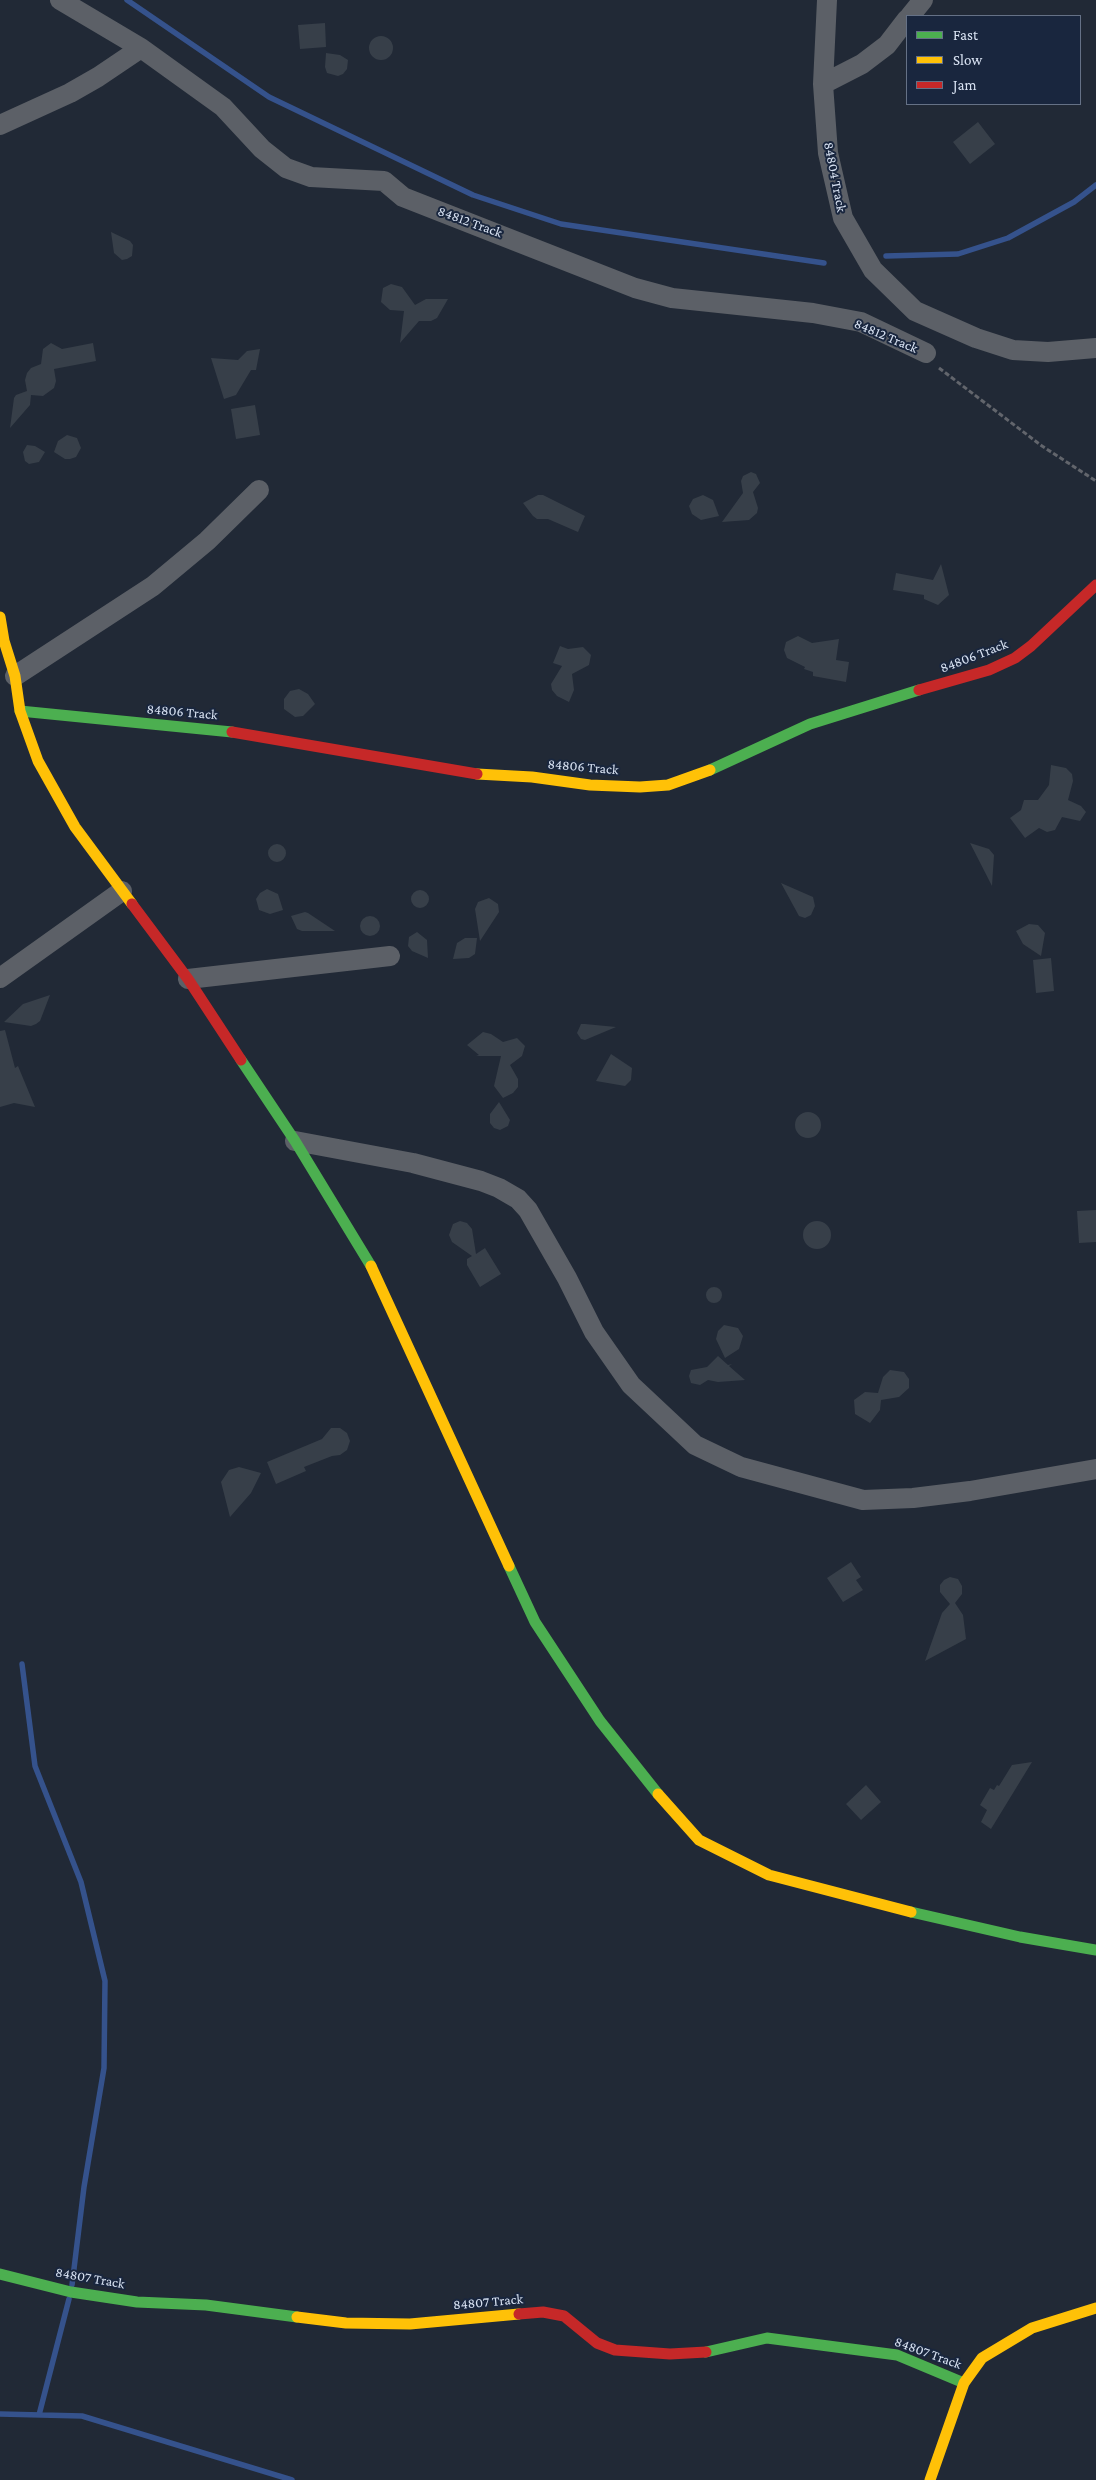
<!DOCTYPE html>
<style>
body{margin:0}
#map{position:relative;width:1096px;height:2480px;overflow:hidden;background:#212936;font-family:"Crimson Pro",serif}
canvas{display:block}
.legend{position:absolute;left:906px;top:15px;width:175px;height:90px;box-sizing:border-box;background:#19263e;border:1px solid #657186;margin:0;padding:6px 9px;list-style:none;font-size:15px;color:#d8e2f2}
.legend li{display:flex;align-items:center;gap:10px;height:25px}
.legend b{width:25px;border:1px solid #657186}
</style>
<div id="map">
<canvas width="1096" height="2480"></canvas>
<ul class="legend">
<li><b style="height:6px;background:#4caf50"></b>Fast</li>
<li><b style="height:6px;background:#ffc107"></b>Slow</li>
<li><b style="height:6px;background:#c62828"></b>Jam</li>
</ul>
</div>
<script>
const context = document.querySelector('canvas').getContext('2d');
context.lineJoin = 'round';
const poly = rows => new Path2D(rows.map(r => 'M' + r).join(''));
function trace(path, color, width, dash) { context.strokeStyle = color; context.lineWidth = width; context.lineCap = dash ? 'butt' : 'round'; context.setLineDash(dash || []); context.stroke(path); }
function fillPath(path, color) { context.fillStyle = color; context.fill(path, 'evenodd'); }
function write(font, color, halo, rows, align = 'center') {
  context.font = font + ' "Crimson Pro",serif'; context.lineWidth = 4; context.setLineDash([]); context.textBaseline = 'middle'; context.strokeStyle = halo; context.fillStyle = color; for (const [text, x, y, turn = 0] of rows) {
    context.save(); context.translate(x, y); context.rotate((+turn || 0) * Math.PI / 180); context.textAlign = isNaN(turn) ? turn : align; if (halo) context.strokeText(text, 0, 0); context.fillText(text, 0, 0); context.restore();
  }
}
trace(poly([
 [127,0,269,97,473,195,561,224,824,263],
 [886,256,958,254,1008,238,1074,202,1096,185],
 [22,1664,35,1766,81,1882,105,1981,104,2068,84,2187,72,2285],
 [0,2414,82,2416,292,2480],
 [39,2415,69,2299]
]), '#35528c', 5.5);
fillPath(poly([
 [325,23,326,47,300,49,298,25],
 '369 48a12 12 0 1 1 24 0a12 12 0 1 1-24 0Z',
 [326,53,340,55,348,60,347,69,343,74,338,76,327,73,325,67],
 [978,122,995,144,970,164,953,142],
 [111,232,130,241,133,245,132,256,127,259,122,260,114,253],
 [391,284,402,287,415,305,426,299,448,299,437,318,431,321,419,321,400,343,404,311,390,310,381,302,383,288],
 [51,343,62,349,93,343,96,361,54,369,56,381,54,388,43,396,31,395,30,405,10,428,14,398,16,395,27,391,25,380,27,373,31,368,41,364,43,349],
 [260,349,256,370,251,370,236,395,224,399,211,358,238,360,247,351],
 [255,405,260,435,236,439,231,409],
 [67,435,77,438,81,448,76,457,70,459,65,459,54,452,58,441],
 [27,445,35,446,45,452,39,462,29,464,25,461,23,452],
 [751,472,756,474,760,483,753,492,758,508,757,513,749,520,722,522,743,493,741,481,743,476],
 [538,495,543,495,585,516,578,532,548,519,537,519,533,516,523,503],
 [703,495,713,500,719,516,701,520,692,514,689,506,693,499],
 [941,564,949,595,938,605,924,599,924,595,893,590,896,573,933,580],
 [798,636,812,643,839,639,836,660,849,662,846,682,813,676,813,672,804,669,805,667,787,658,784,650,786,642],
 [560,646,568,649,583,647,591,655,589,665,572,674,574,690,569,702,557,696,552,690,551,684,562,666,553,663],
 [299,689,308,694,315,704,303,716,295,717,284,709,284,699,290,691],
 [1051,765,1066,768,1072,774,1073,781,1068,800,1081,806,1086,812,1080,821,1062,817,1055,830,1047,832,1039,828,1025,838,1010,818,1021,810,1024,800,1038,800,1049,785],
 [970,843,989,849,994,855,992,886],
 '268 853a9 9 0 1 1 18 0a9 9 0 1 1-18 0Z',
 [781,883,813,897,815,906,811,915,805,918,799,916],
 [267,889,278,894,283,910,270,914,259,910,256,899,260,893],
 '411 899a9 9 0 1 1 18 0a9 9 0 1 1-18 0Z',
 [489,898,498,904,499,912,480,941,475,909,478,902],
 [305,912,308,913,335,931,302,931,297,929,291,916],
 '360 926a10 10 0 1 1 20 0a10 10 0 1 1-20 0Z',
 [1029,924,1038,925,1045,933,1041,956,1023,944,1016,931],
 [417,932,427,940,428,958,412,951,408,946,409,937],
 [465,938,477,938,475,954,469,958,453,959,457,943],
 [1051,958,1054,991,1036,993,1033,960],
 [50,995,40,1021,36,1024,31,1026,4,1022,23,1004],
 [581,1024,585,1024,616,1027,585,1040,581,1039,577,1033],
 [5,1030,15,1068,18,1066,35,1107,14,1103,0,1107,0,1031],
 [483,1032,491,1034,503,1042,517,1038,525,1046,522,1056,510,1065,518,1079,518,1087,513,1093,503,1098,494,1086,501,1056,476,1056,479,1055,467,1045],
 [611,1054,632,1068,631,1080,625,1086,596,1081],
 [499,1102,510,1120,508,1126,500,1130,494,1128,490,1123,490,1114],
 '795 1125a13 13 0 1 1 26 0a13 13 0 1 1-26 0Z',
 [1096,1210,1096,1242,1079,1243,1077,1211],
 [460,1221,467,1223,472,1229,476,1254,485,1248,501,1274,480,1287,467,1265,467,1259,472,1256,452,1242,449,1235,453,1224],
 '803 1235a14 14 0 1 1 28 0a14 14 0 1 1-28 0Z',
 '706 1295a8 8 0 1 1 16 0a8 8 0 1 1-16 0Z',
 [724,1325,738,1328,743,1336,739,1349,725,1358,716,1339,718,1331],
 [718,1356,728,1365,732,1364,729,1366,745,1380,718,1382,708,1380,700,1385,691,1383,689,1376,691,1370,707,1367],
 [890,1370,904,1372,909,1379,909,1388,899,1397,881,1400,880,1410,870,1423,855,1414,854,1400,865,1392,878,1393,883,1377],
 [331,1428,340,1428,347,1433,350,1441,347,1450,340,1455,332,1456,304,1467,306,1471,276,1484,267,1462,322,1439],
 [239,1467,261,1473,251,1493,230,1517,221,1482,229,1470],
 [851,1562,861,1577,856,1580,863,1590,843,1602,827,1578],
 [950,1577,958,1579,962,1586,962,1594,955,1603,963,1615,966,1639,925,1661,942,1613,950,1604,940,1592,940,1585,944,1580],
 [1032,1762,991,1829,981,1822,987,1810,980,1805,990,1788,994,1790,997,1785,999,1786,1012,1765],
 [866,1785,881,1802,861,1820,846,1804]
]), '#373f49');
trace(poly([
 [939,368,1042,446,1096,481]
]), '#62656c', 3, [5, 2.5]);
trace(poly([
 [60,0,141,48,223,107,262,149,286,168,311,177,384,181,403,197,635,288,672,298,813,313,861,322,926,353],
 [827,0,823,84,828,153,843,218,873,270,915,311,976,338,1013,350,1048,352,1096,348],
 [910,16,923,0],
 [823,84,862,64,887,45,907,19],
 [0,125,70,93,98,77,141,48],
 [15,676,153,586,207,541,259,490],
 [0,978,122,891],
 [188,979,390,956],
 [295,1141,413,1163,481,1181,499,1188,518,1199,528,1210,567,1278,594,1332,631,1385,695,1445,741,1467,863,1500,913,1498,970,1491,1096,1469]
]), '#5c6067', 20);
trace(poly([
 [20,711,232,732],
 [710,770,810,724,919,690],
 [241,1060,295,1141,371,1266],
 [509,1566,535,1622,600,1721,658,1794],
 [911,1912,1020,1937,1096,1950],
 [0,2274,71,2292,137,2302,206,2305,297,2317],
 [706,2352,767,2338,897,2355,964,2383]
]), '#4caf50', 11);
trace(poly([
 [0,617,4,641,15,676,20,711,38,761,75,827,132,904],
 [477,774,532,777,590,785,640,787,668,785,710,770],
 [371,1266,509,1566],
 [658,1794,699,1840,769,1875,911,1912],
 [297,2317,346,2323,410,2324,519,2314],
 [930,2480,964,2383,982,2358,1032,2328,1096,2308]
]), '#ffc107', 11);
trace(poly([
 [919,690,989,670,1015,658,1031,646,1096,585],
 [232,732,477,774],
 [132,904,188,979,241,1060],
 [519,2314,543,2312,564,2316,597,2343,615,2350,670,2354,706,2352]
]), '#c62828', 11);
write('14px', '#d8e2f2', '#19263e', [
 ["84804 Track",835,177,79],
 ["84812 Track",470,222,20],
 ["84812 Track",886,336,23],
 ["84806 Track",974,656,-21],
 ["84806 Track",182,712,5],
 ["84806 Track",583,767,5],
 ["84807 Track",90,2278,10],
 ["84807 Track",488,2302,-5],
 ["84807 Track",928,2353,20]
]);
</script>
